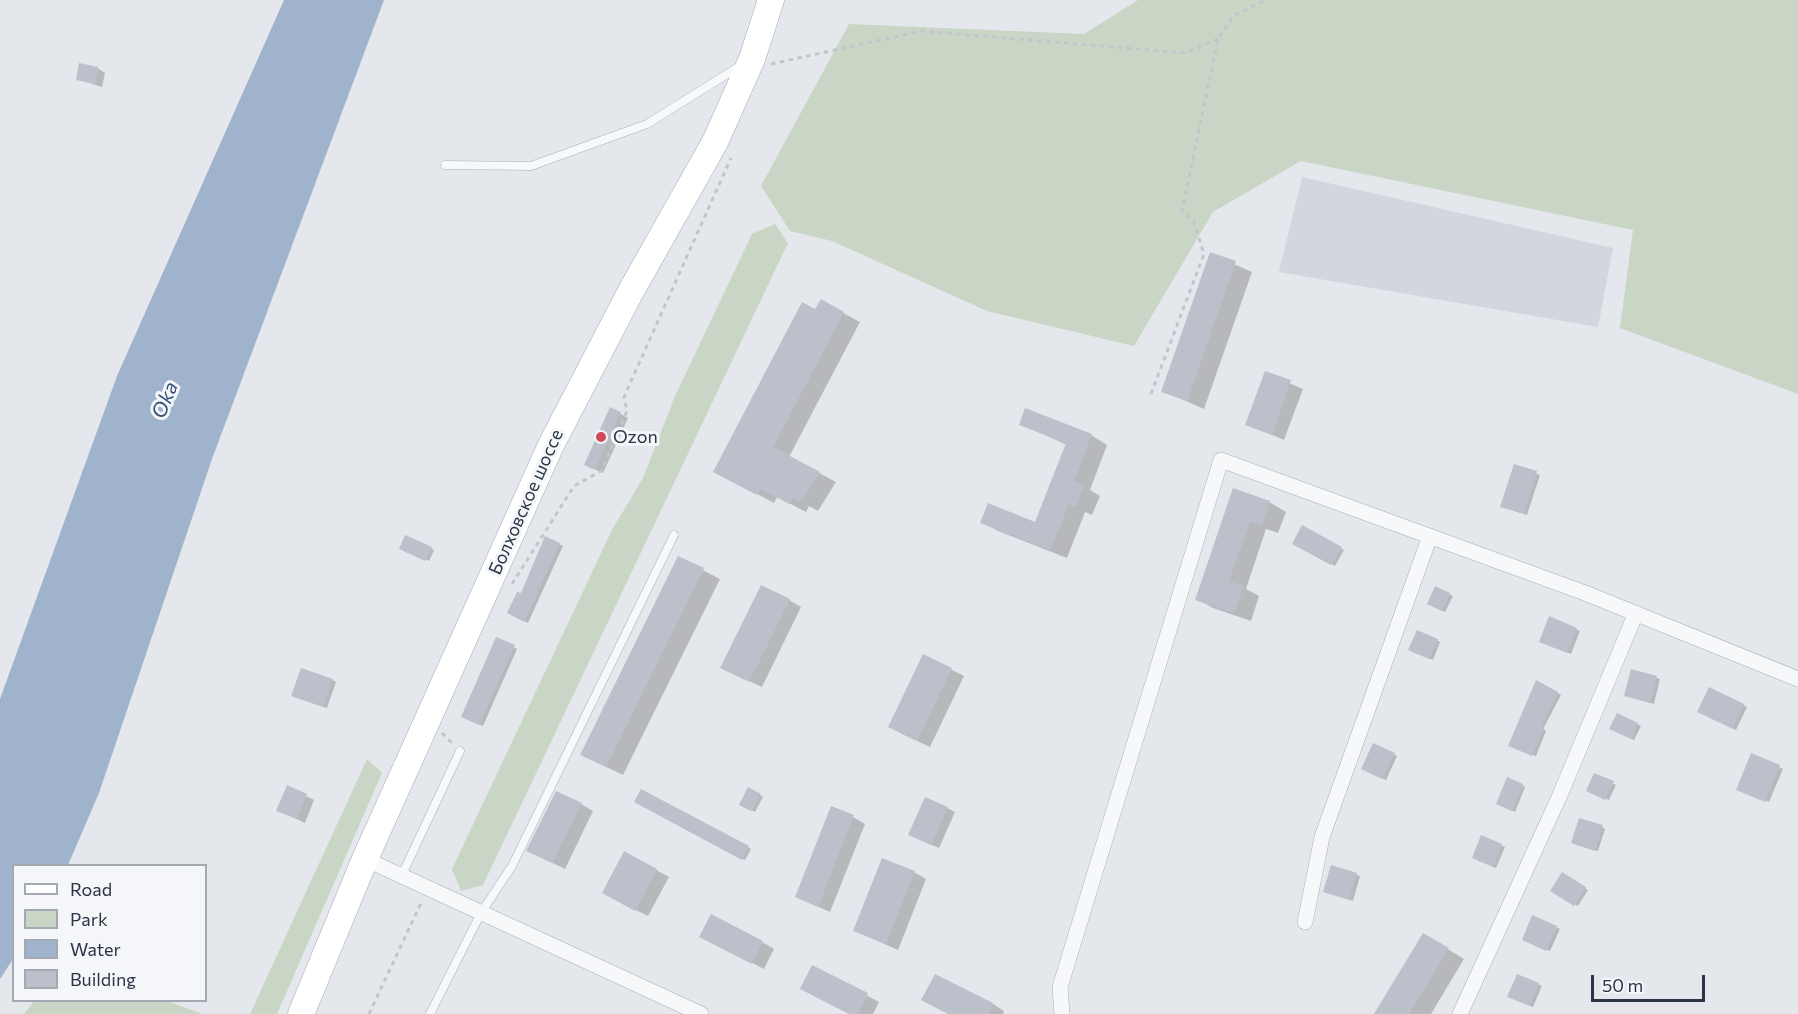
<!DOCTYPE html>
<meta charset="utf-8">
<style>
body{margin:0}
#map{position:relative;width:1798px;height:1014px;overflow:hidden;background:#e4e7ec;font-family:Commissioner,sans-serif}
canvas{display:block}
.legend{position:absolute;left:12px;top:864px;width:195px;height:138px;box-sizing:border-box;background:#f4f6f9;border:2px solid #a4a8b1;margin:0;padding:8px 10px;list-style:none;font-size:18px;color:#2b3445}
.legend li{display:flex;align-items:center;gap:12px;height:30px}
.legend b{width:30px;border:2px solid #a4a8b1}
.scale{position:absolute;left:1591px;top:975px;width:114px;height:27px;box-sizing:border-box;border:3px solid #2b3445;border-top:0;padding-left:8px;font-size:18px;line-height:21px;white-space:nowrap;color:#2b3445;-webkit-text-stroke:4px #f4f6f9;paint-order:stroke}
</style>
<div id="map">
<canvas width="1798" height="1014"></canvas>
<ul class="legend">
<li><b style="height:8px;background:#fff"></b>Road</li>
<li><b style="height:16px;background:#c9d6c5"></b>Park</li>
<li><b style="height:16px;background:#9fb4cc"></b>Water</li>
<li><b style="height:16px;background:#bbc0ca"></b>Building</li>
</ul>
<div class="scale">50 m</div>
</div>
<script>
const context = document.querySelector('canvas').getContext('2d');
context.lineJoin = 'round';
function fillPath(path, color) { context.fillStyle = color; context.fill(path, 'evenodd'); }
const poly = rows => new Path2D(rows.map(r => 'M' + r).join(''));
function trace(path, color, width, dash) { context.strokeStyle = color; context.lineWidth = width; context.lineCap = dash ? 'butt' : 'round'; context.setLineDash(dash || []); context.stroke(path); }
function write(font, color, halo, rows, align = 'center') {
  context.font = font + ' Commissioner,sans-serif'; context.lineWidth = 6; context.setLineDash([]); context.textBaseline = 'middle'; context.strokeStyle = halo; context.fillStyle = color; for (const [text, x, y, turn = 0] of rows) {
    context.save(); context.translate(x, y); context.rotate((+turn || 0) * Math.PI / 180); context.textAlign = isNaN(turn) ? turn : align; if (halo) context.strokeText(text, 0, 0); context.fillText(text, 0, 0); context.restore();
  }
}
fillPath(poly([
 [1302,177,1613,248,1598,327,1279,272]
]), '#d2d6de');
fillPath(poly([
 [1138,0,1798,0,1798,394,1620,328,1633,230,1301,161,1213,212,1134,346,987,311,832,241,790,231,761,186,849,24,1084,34],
 [775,224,788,243,483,885,461,891,452,869,612,530,643,478,675,396,752,234],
 [367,759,382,773,277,1014,250,1014],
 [34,1001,167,1001,203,1014,24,1014]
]), '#c9d6c5');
fillPath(poly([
 [284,0,384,0,212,459,99,793,68,865,14,866,13,959,0,979,0,699,117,376]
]), '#9fb4cc');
fillPath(poly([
 [97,68,105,73,102,87,78,79],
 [1211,254,1252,272,1204,409,1163,391],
 [816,311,843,313,860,322,789,457,836,482,818,511,809,506,806,512,777,497,774,503,731,480],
 [1265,373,1303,389,1284,440,1247,424],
 [611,409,628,418,603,473,594,469],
 [1021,424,1091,435,1107,445,1090,490,1100,496,1092,515,1085,512,1067,558,998,531,982,522,1036,523,1067,445],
 [1515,466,1540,475,1527,515,1506,508],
 [1234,490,1269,502,1286,512,1278,533,1266,529,1246,589,1259,596,1251,621,1213,608,1197,599],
 [1303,527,1344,550,1335,566,1294,543],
 [546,538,563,546,528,623,509,613,521,596],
 [431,548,434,550,429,561,404,550],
 [679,558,720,579,623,775,598,763],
 [1436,588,1453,596,1445,612,1429,604],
 [789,600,801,607,762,687,734,674],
 [1550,618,1580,631,1571,654,1544,643],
 [1437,640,1440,642,1433,660,1413,652],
 [514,647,517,649,483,726,466,718],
 [924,656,964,676,930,747,902,734],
 [1632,671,1660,679,1654,704,1625,695],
 [332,680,336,682,327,708,296,697],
 [1537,682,1561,695,1543,729,1546,731,1536,756,1513,747],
 [1710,689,1747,707,1736,730,1699,712],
 [1618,715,1641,726,1634,740,1611,728],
 [1374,745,1397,756,1386,780,1363,769],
 [1752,755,1783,769,1769,802,1741,791],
 [1595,775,1616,785,1609,800,1588,790],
 [1522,785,1525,787,1515,812,1501,806],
 [288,787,314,800,305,823,286,814],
 [749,789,763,797,755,812,741,804],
 [642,791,751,849,745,860,636,802],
 [581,804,593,811,565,869,540,857],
 [947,808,955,812,939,848,918,839],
 [853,817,865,824,830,912,797,897],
 [1602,827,1605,829,1598,851,1576,845],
 [1482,837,1505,847,1496,868,1477,859],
 [625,853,669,877,648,916,616,900],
 [1332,867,1360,876,1353,901,1328,893],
 [914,872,926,879,898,950,855,931],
 [1562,874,1588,890,1578,906,1552,891],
 [1533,917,1560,929,1550,951,1527,941],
 [1424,935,1464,959,1431,1014,1376,1014],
 [762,942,774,949,764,969,713,943],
 [813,967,879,1002,873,1014,851,1014],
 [1518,976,1542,986,1533,1007,1512,998],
 [993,1004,1004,1011,1003,1014,950,1014]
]), '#0003');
fillPath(poly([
 [79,63,98,67,95,84,76,80],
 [1210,252,1236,261,1187,401,1161,392],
 [821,299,844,312,773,447,820,472,801,502,792,498,789,504,761,489,757,495,713,472,802,302,815,309],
 [1265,371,1291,380,1272,435,1245,425],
 [610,407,621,412,595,470,584,465],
 [1025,408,1092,434,1074,481,1084,485,1076,507,1069,504,1050,550,980,523,988,503,1035,522,1066,443,1019,425],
 [1514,464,1537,471,1524,514,1500,507],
 [1233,488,1270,501,1262,525,1250,521,1229,581,1244,586,1234,613,1195,600],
 [1302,525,1342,547,1331,565,1292,544],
 [405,535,432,547,425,561,399,549],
 [545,536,560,543,524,622,507,613,517,592,521,593],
 [678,556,704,568,606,767,580,755],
 [761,585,790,599,749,682,720,668],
 [1435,586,1450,593,1442,611,1427,604],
 [1549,616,1577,628,1567,653,1539,642],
 [1417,630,1438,639,1429,659,1408,650],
 [496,637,515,645,479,725,461,717],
 [923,654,952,668,917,741,888,727],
 [301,668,333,679,323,707,291,696],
 [1631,669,1657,676,1650,703,1624,696],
 [1536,680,1558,692,1541,727,1544,728,1532,756,1508,746],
 [1709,687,1744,704,1733,729,1697,712],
 [1617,713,1638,723,1631,739,1609,729],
 [1373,743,1395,753,1382,779,1361,769],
 [1751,753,1780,765,1765,802,1736,790],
 [1594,773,1614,781,1605,800,1586,791],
 [1507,777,1523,784,1512,811,1496,804],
 [287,785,307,794,297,819,276,811],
 [748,787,761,794,751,811,739,805],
 [641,789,749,846,742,860,634,802],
 [556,791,582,803,552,863,526,851],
 [925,797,948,807,931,845,908,835],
 [831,806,854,815,818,907,795,897],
 [1579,818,1603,825,1595,851,1571,843],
 [1481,835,1502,844,1493,867,1472,858],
 [624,851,657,869,635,911,602,893],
 [882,858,915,871,886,944,853,931],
 [1331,865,1357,873,1349,900,1323,892],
 [1562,872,1586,887,1574,906,1550,891],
 [711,914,763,941,752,964,699,937],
 [1532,915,1557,926,1546,951,1522,940],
 [1423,933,1449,948,1409,1014,1374,1014],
 [812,965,868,993,858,1014,849,1014,800,989],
 [935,974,993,1003,988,1014,948,1014,921,1000],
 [1517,974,1539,983,1530,1006,1507,997]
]), '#bbc0ca');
const lane = poly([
 [445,165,531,166,647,124,740,66],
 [401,877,460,751],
 [430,1014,481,913,512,866,674,535]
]);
const street = poly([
 [365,859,701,1014],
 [1305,922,1322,837,1430,536],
 [1062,1014,1060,987,1221,460,1585,593,1798,679],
 [1460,1014,1560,795,1636,613]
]);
const primary = poly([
 [301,1014,365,859,551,445,631,291,715,142,752,59,771,0]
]);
trace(lane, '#a9aeb7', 9);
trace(street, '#a9aeb7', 16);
trace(primary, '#a3abb8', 27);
trace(poly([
 [771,64,922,31,1185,53,1218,39],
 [1151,394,1204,254,1194,222,1182,211,1218,39,1233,16,1266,0],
 [512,584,574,486,601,471,627,411,624,397,731,158],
 [442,733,452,743],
 [369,1014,422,901]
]), '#c2c5cb', 3, [4.5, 4.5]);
trace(lane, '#f7f8fa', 8);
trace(street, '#f7f8fa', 15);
trace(primary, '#fff', 26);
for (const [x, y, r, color] of [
 [601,437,6,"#d1495b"]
]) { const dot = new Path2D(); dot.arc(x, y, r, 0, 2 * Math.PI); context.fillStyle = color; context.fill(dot); trace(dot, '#f4f6f9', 2); }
write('18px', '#2b3445', '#f4f6f9', [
 ["Ozon",613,437]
], 'left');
write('18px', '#2b3445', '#f4f6f9', [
 ["Болховское шоссе",526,502,-66]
]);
write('italic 20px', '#34527a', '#f4f6f9', [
 ["Oka",165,400,-67]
]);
</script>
